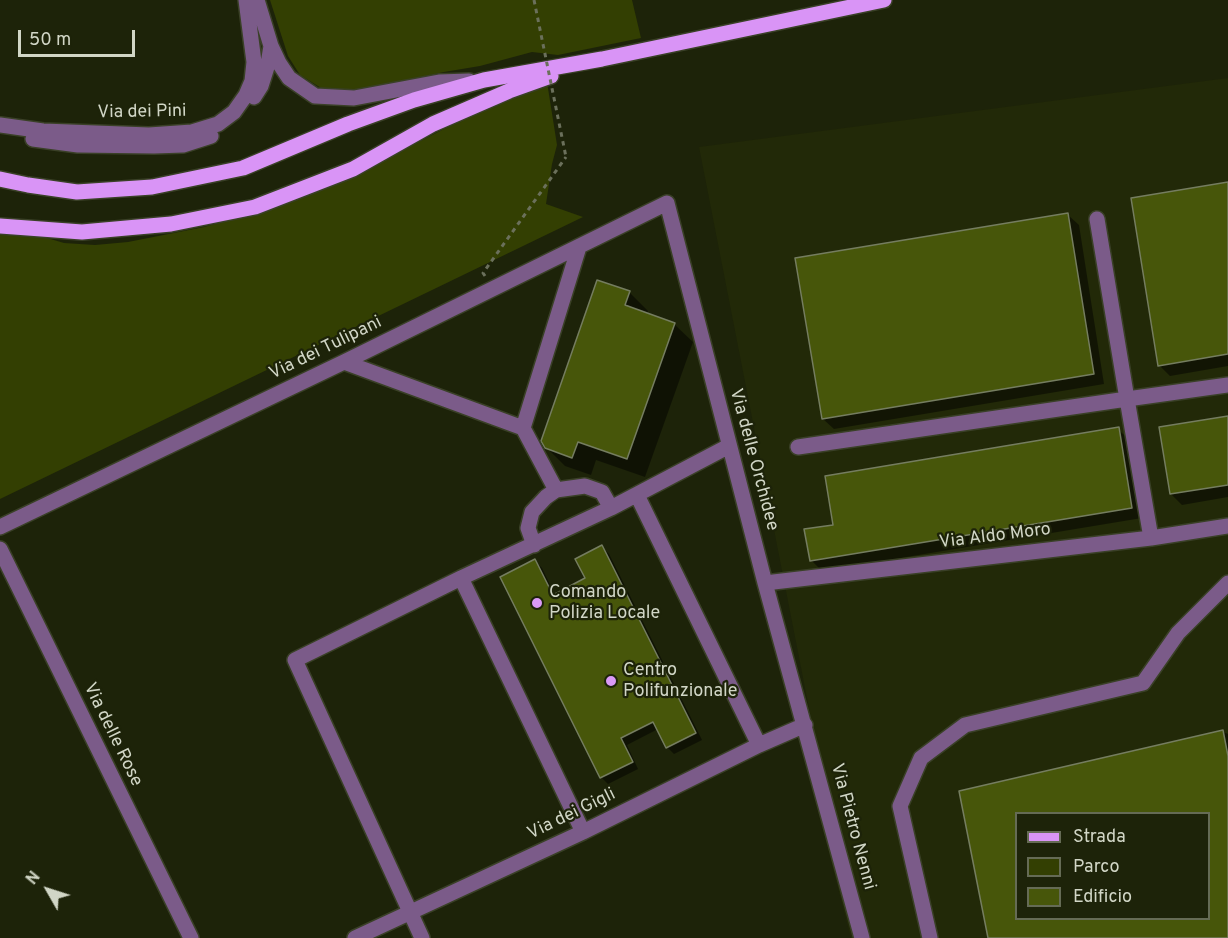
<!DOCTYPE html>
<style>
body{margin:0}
#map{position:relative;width:1228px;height:938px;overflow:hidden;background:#1d2309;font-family:Overpass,sans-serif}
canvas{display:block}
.legend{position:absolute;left:1015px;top:812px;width:195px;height:108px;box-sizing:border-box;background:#1d2309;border:2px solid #656b55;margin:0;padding:8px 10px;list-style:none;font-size:18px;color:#d1d6c6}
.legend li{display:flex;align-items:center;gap:12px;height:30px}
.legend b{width:30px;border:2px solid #656b55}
.north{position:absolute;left:18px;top:860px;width:60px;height:60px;-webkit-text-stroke:4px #1d2309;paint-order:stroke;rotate:309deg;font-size:16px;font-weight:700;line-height:24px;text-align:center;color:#d1d6c6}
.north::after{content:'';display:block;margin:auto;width:21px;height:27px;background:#d1d6c6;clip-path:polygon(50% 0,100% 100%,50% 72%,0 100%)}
.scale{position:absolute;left:18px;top:30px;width:117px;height:27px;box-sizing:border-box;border:3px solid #d1d6c6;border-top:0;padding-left:8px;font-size:18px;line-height:21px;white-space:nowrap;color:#d1d6c6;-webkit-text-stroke:4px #1d2309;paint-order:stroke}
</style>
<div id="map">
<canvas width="1228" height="938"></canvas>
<ul class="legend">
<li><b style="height:8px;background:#d994f6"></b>Strada</li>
<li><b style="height:16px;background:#333f02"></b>Parco</li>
<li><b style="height:16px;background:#47560a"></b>Edificio</li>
</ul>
<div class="north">N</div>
<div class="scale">50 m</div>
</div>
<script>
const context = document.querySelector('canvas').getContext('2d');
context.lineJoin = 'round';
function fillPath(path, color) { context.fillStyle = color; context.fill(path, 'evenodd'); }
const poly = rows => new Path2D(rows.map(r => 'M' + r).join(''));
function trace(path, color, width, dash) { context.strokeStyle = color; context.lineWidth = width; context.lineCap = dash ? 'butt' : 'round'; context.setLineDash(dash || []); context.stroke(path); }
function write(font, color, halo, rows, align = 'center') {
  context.font = font + ' Overpass,sans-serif'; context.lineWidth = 4.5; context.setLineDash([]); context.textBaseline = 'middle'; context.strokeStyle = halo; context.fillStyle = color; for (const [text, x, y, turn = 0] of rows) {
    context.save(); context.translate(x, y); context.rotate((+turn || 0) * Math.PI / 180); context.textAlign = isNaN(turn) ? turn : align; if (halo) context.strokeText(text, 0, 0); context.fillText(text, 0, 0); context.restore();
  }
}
fillPath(poly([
 [1228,78,1228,938,851,938,802,749,816,744,699,147],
 [1016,814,1208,814,1208,918,1016,918]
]), '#222908');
fillPath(poly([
 [270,0,632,0,641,38,558,55,532,52,480,66,444,72,371,88,340,92,321,88,300,75,288,56],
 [547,82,557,145,552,164,546,204,583,217,0,499,0,230,37,235,64,243,95,245,128,242,204,227,254,213,397,153,477,112]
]), '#333f02');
fillPath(poly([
 [1228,184,1228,366,1170,376,1159,365],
 [1068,215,1079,225,1104,384,834,429,823,419],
 [598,282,630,293,648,311,647,314,674,324,693,342,645,477,596,460,591,475,565,466,546,447],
 [1228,417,1228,497,1182,505,1171,494],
 [1118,429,1129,440,1142,518,822,571,811,560],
 [602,547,609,554,702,740,674,754,667,747,658,729,627,745,638,769,608,784,601,777,535,561,542,568,555,595,587,579],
 [1223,732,1228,734,1228,938,989,938,960,792],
 [1016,814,1208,814,1208,918,1016,918]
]), '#0007');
const building = poly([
 [1228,182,1228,354,1158,366,1131,198,1228,182],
 [1068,213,1094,374,822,419,795,258,1068,213],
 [597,280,630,291,625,305,675,323,627,459,578,442,572,458,545,448,541,441,597,280],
 [1228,416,1228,485,1170,494,1159,427,1228,416],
 [1119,427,1132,508,810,561,804,529,833,525,825,476,1119,427],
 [602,545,696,733,666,748,653,722,621,738,633,762,600,778,500,577,535,559,553,595,585,578,575,559,602,545],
 [1223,730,1228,756,1228,938,988,938,959,791,1223,730],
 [1017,813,1209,813,1209,918,1017,918,1017,813]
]);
fillPath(building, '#47560a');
trace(building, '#757d60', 1.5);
const minor = poly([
 [257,0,271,46,279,63,289,78,315,96,354,98,439,82,469,81],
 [254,97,261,86,268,64,271,46],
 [0,125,43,131,149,135,192,132,218,124,234,112,246,95,252,81,254,62,246,0],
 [33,139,78,145,154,146,183,145,211,136],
 [344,362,523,428,556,490],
 [523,428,579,247],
 [798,447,1127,399,1097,219],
 [637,495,759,745],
 [0,527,344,362,667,203,765,583,862,938],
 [1151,538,1127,399,1228,385],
 [534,545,528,528,532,512,546,497,556,490,585,486,602,492,611,508],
 [0,549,191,938],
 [461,578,583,832],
 [765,583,1151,538,1228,526],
 [355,938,583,832,759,745,805,725],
 [422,938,295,660,461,578,611,508,729,446],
 [930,938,900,806,921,758,965,725,1143,683,1178,633,1228,583]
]);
const major = poly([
 [0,179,28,185,77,192,152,187,243,168,348,124,414,100,484,80,602,59,884,0],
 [0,226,82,232,171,224,255,207,353,169,433,124,509,91,551,76]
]);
trace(minor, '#3a4027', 18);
trace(major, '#3a4027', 18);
trace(poly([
 [485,276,483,273,566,157]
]), '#6b705b', 3, [4.5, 4.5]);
trace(minor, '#7b5b89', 15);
trace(major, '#d994f6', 15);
trace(poly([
 [534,0,566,157]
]), '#6b705b', 3, [4.5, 4.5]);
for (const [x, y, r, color] of [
 [537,603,6,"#da9af6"],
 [611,681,6,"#da9af6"]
]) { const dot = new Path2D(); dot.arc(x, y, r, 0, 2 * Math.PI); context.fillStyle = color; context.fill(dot); trace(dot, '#1d2309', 2); }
write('18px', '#d1d6c6', '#1d2309', [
 ["Via dei Pini",142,113,-1],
 ["Via dei Tulipani",326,349,-26],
 ["Via delle Orchidee",753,460,75],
 ["Via Aldo Moro",995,537,-7],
 ["Via delle Rose",112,735,64],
 ["Via dei Gigli",572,815,-26],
 ["Via Pietro Nenni",852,827,75]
]);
write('18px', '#d1d6c6', '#1d2309', [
 ["Comando",549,593],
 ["Polizia Locale",549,614],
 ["Centro",623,671],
 ["Polifunzionale",623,692]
], 'left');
</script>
